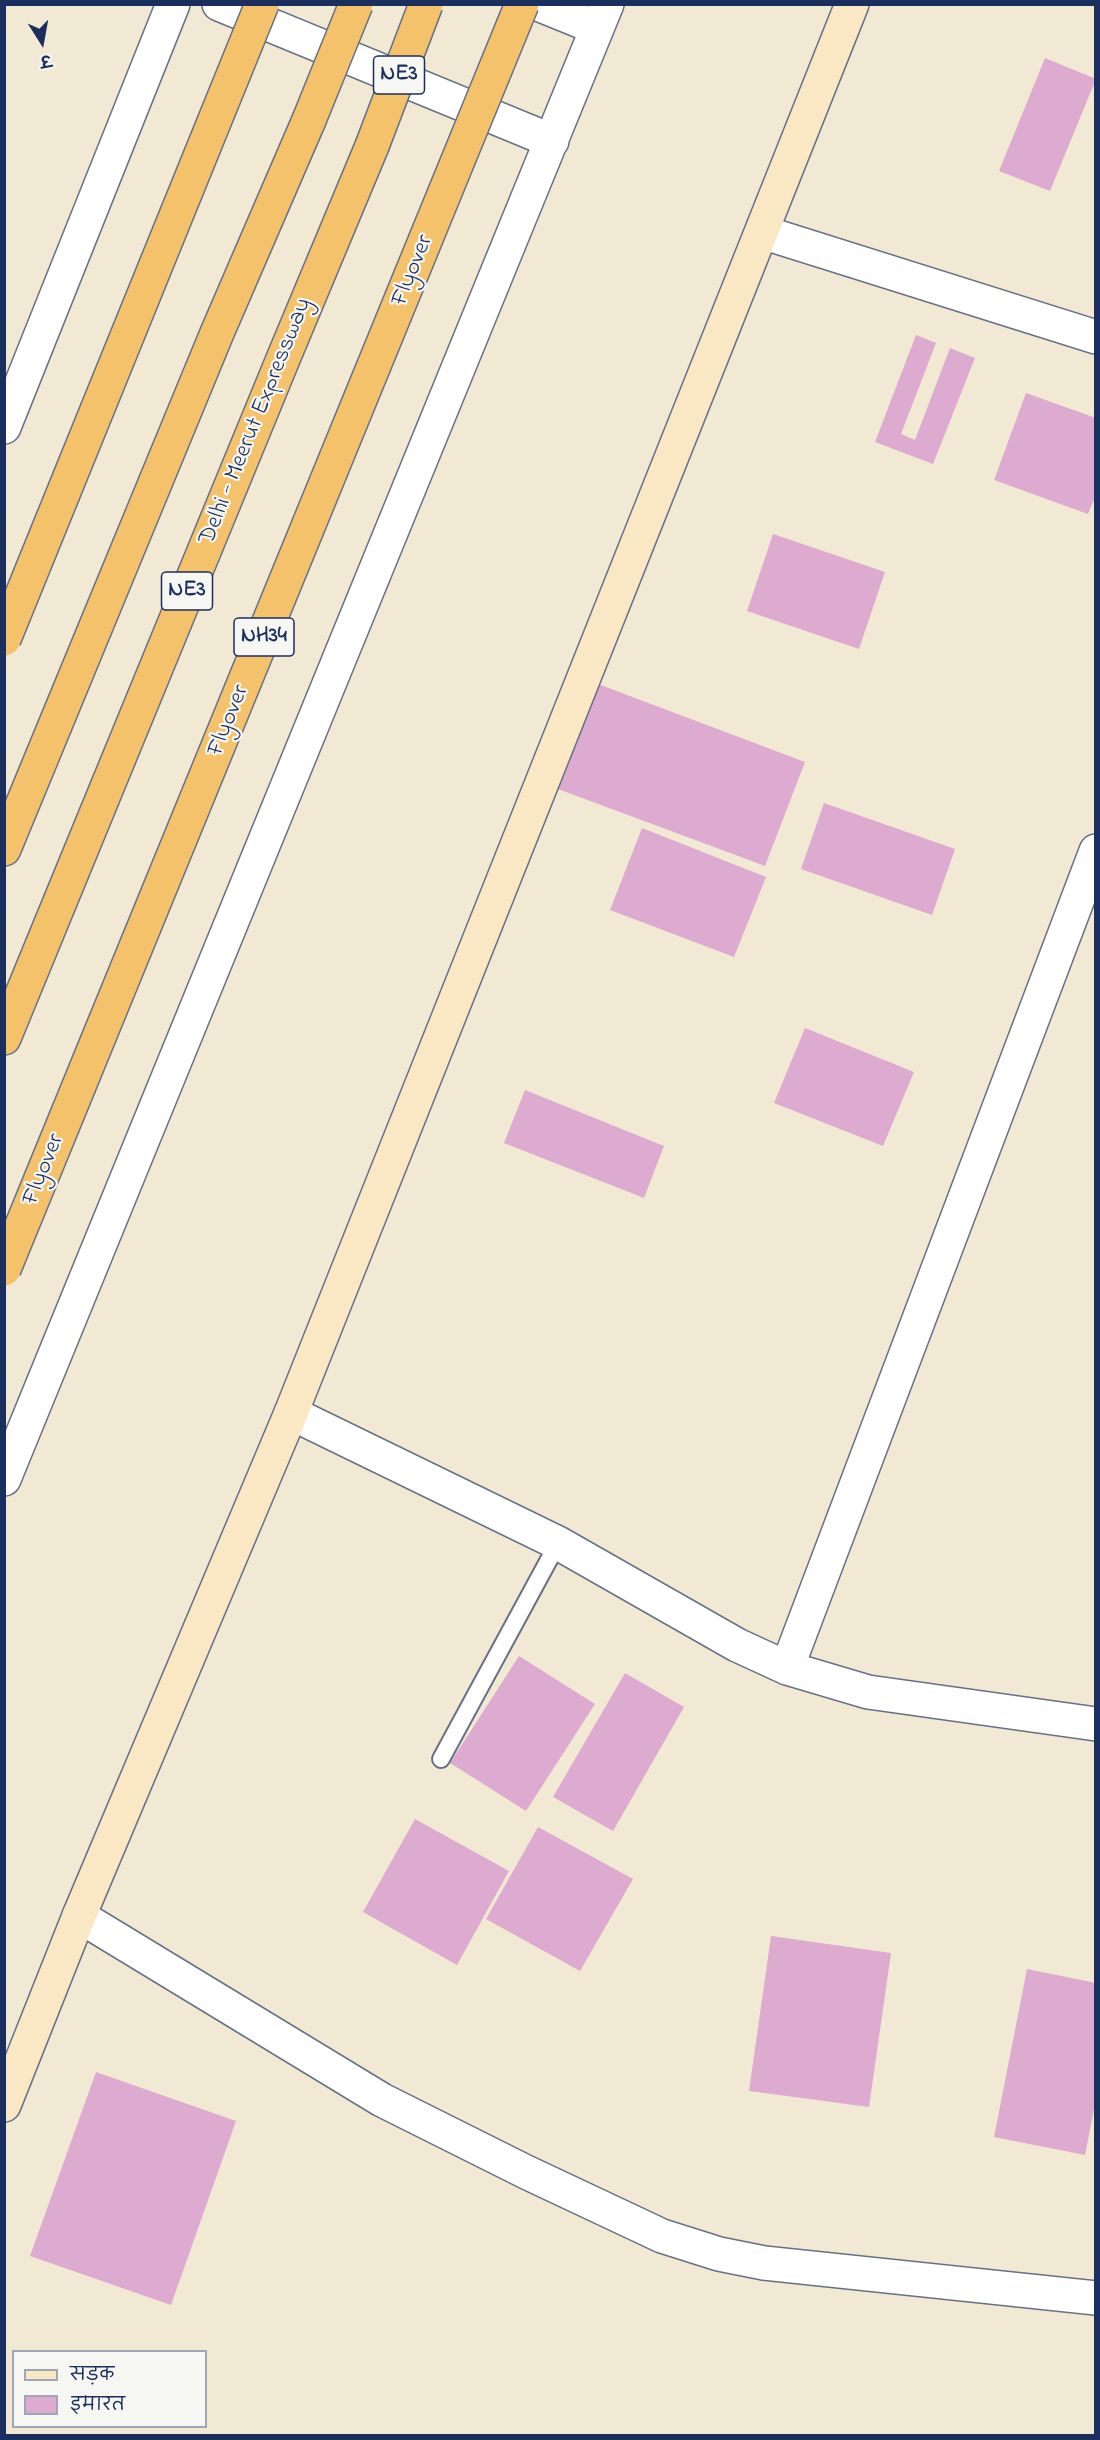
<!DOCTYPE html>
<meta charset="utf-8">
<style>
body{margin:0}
#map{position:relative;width:1100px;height:2440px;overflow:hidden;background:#f1e9d4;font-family:"Indie Flower","Playpen Sans Deva",sans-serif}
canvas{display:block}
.frame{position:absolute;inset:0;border:6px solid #1b2f5e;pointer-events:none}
.legend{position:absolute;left:12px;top:2350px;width:195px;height:78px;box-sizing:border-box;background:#f6f6f2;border:2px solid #9ea6b7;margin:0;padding:8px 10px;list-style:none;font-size:18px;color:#1b2f5e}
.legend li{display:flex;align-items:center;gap:12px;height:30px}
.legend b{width:30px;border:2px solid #9ea6b7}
.north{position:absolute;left:12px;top:12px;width:60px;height:60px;-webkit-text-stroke:4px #f6f6f2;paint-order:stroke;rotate:169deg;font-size:16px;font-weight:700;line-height:24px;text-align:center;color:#1b2f5e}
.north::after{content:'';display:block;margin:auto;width:21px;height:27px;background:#1b2f5e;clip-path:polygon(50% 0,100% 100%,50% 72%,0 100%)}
</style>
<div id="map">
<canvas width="1100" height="2440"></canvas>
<div class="frame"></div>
<ul class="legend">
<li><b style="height:8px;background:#fae7c3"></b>सड़क</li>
<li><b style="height:16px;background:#ddabcf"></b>इमारत</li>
</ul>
<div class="north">उ</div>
</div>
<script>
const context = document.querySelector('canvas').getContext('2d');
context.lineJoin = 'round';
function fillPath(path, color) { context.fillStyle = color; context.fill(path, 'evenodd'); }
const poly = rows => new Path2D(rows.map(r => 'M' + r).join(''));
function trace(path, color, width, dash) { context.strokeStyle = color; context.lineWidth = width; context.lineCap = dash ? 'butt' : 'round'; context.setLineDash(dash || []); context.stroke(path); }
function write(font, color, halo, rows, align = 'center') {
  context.font = font + ' "Indie Flower",sans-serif'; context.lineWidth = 4.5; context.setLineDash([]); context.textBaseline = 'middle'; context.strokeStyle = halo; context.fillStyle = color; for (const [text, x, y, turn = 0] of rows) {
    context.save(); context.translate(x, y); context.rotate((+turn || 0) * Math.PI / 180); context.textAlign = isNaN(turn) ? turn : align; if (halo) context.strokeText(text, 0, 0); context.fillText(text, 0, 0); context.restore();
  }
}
fillPath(poly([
 [1045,58,1096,79,1050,191,999,171],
 [916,335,936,343,901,434,915,440,950,348,975,358,933,464,875,442],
 [1026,393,1096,418,1096,495,1088,514,994,480],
 [773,534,885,572,859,649,747,611],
 [598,684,805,762,765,866,558,789],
 [824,803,955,849,932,915,801,869],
 [642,828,766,877,734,957,610,910],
 [805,1028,914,1072,883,1146,774,1103],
 [525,1090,664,1146,644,1198,504,1143],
 [519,1656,595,1704,526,1811,450,1763],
 [625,1673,684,1707,613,1831,553,1797],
 [415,1819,509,1871,457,1965,363,1912],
 [538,1827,633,1879,580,1971,486,1919],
 [771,1936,891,1953,869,2107,749,2091],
 [1027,1969,1096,1983,1096,2099,1085,2155,994,2137],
 [96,2072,236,2121,171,2305,30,2256]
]), '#ddabcf');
const service = poly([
 [441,1759,558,1543]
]);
const minor = poly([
 [762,232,1096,337],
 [291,1413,558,1543,737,1645,787,1668,868,1692,1096,1724],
 [787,1668,1096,851]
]);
const tertiary = poly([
 [219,4,552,141],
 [538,4,597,28],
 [4,427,173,4],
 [4,1479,607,4],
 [79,1916,382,2100,526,2172,662,2236,719,2254,764,2263,1096,2298]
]);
const secondary = poly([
 [4,2105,79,1916,291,1413,852,4]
]);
const motorway = poly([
 [4,849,217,333,309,120],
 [4,1038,283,359,372,146]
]);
trace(service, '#667087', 20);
trace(minor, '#667087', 36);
trace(tertiary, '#667087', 36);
trace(secondary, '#667087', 36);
trace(motorway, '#667087', 36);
trace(service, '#fff', 16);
trace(minor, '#fff', 33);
trace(tertiary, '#fff', 33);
trace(secondary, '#fae7c3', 33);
trace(motorway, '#f3c26a', 33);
const trunkBridge = poly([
 [4,639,262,4],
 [4,1269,522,4]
]);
const motorwayBridge = poly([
 [309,120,356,4],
 [372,146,426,4]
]);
trace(trunkBridge, '#667087', 36, []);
trace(motorwayBridge, '#667087', 36, []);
trace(trunkBridge, '#f3c26a', 33);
trace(motorwayBridge, '#f3c26a', 33);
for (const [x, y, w] of [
 [399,75,51],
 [187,591,51],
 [264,637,60]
]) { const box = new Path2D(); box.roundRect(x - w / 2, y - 19, w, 38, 4.5); context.fillStyle = '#f6f6f2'; context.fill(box); trace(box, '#1b2f5e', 1.5); }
write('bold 22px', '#1b2f5e', null, [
 ["NE3",399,75],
 ["NE3",187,591],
 ["NH34",264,637]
]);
write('24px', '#1b2f5e', '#f6f6f2', [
 ["Flyover",414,271,-68],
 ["Delhi - Meerut Expressway",257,422,-68],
 ["Flyover",230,721,-68],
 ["Flyover",45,1170,-68]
]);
</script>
